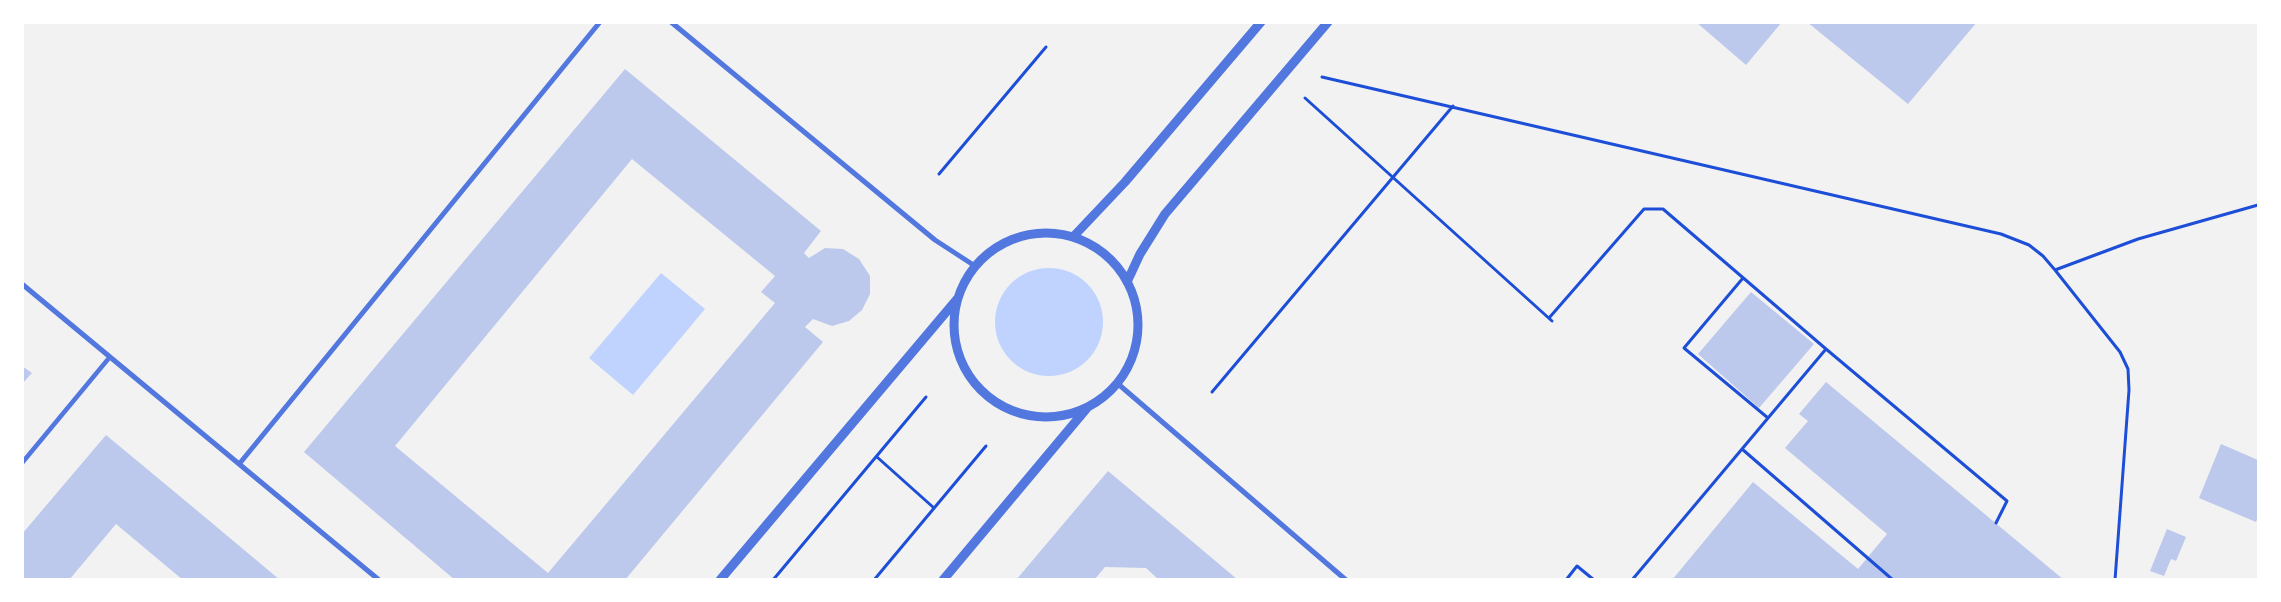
<!DOCTYPE html>
<style>
body{margin:0}
#map{position:relative;width:2281px;height:602px;overflow:hidden;background:#f2f2f2;font-family:Arial,sans-serif}
canvas{display:block}
.frame{position:absolute;inset:0;border:24px solid #fff;pointer-events:none}
</style>
<div id="map">
<canvas width="2281" height="602"></canvas>
<div class="frame"></div>
</div>
<script>
const context = document.querySelector('canvas').getContext('2d');
context.lineJoin = 'round';
function fillPath(path, color) { context.fillStyle = color; context.fill(path, 'evenodd'); }
const poly = rows => new Path2D(rows.map(r => 'M' + r).join(''));
function trace(path, color, width, dash) { context.strokeStyle = color; context.lineWidth = width; context.lineCap = dash ? 'butt' : 'round'; context.setLineDash(dash || []); context.stroke(path); }
fillPath(poly([
 '995 322a54 54 0 1 1 108 0a54 54 0 1 1-108 0Z',
 [661,273,705,309,633,395,589,358]
]), '#bfd3fe');
fillPath(poly([
 [1696,22,1782,22,1746,65],
 [1807,22,1977,22,1908,104],
 [625,69,821,231,804,253,809,258,825,248,843,249,859,259,870,276,870,294,862,310,849,321,832,326,813,319,805,327,823,342,625,580,455,580,304,452],
 [632,159,775,276,761,292,775,303,548,573,395,446],
 [1751,292,1814,344,1759,408,1698,354],
 [22,366,32,373,22,384],
 [1826,382,2064,580,1672,580,1753,482,1858,569,1887,534,1785,448,1808,421,1799,414],
 [106,435,200,513,280,580,183,580,116,524,69,580,22,580,22,534],
 [2221,444,2258,460,2258,517,2256,522,2199,498],
 [1108,471,1206,553,1238,580,1159,580,1146,568,1105,567,1094,580,1016,580],
 [2167,529,2186,537,2176,561,2171,559,2164,576,2150,571]
]), '#bdc9ec');
trace(poly([
 [1322,77,2001,234,2029,245,2043,256,2055,270,2120,352,2128,369,2129,390,2115,580],
 [1305,98,1552,321],
 [939,174,1046,47],
 [2055,270,2138,239,2258,205],
 [1743,278,1684,348,1768,418],
 [1549,318,1644,209,1663,209,1826,349],
 [1212,392,1453,106],
 [1742,449,1826,349,2007,501,1996,523],
 [877,457,934,508],
 [773,580,926,397],
 [874,580,986,446],
 [1566,580,1577,566,1594,580],
 [1632,580,1742,449,1893,580]
]), '#1d4ed8', 3);
trace(poly([
 [22,463,109,358]
]), '#5277de', 4.5);
trace(poly([
 [671,22,935,240,975,266],
 [22,284,379,580],
 [1117,383,1346,580],
 [240,463,600,22]
]), '#5277de', 5);
trace(poly([
 '954 325a92 92 0 1 1 184 0a92 92 0 1 1-184 0Z',
 [1073,237,1125,182,1261,22],
 [1127,282,1140,254,1165,214,1328,22],
 [720,580,958,298],
 [943,580,1087,408]
]), '#5277de', 9);
</script>
